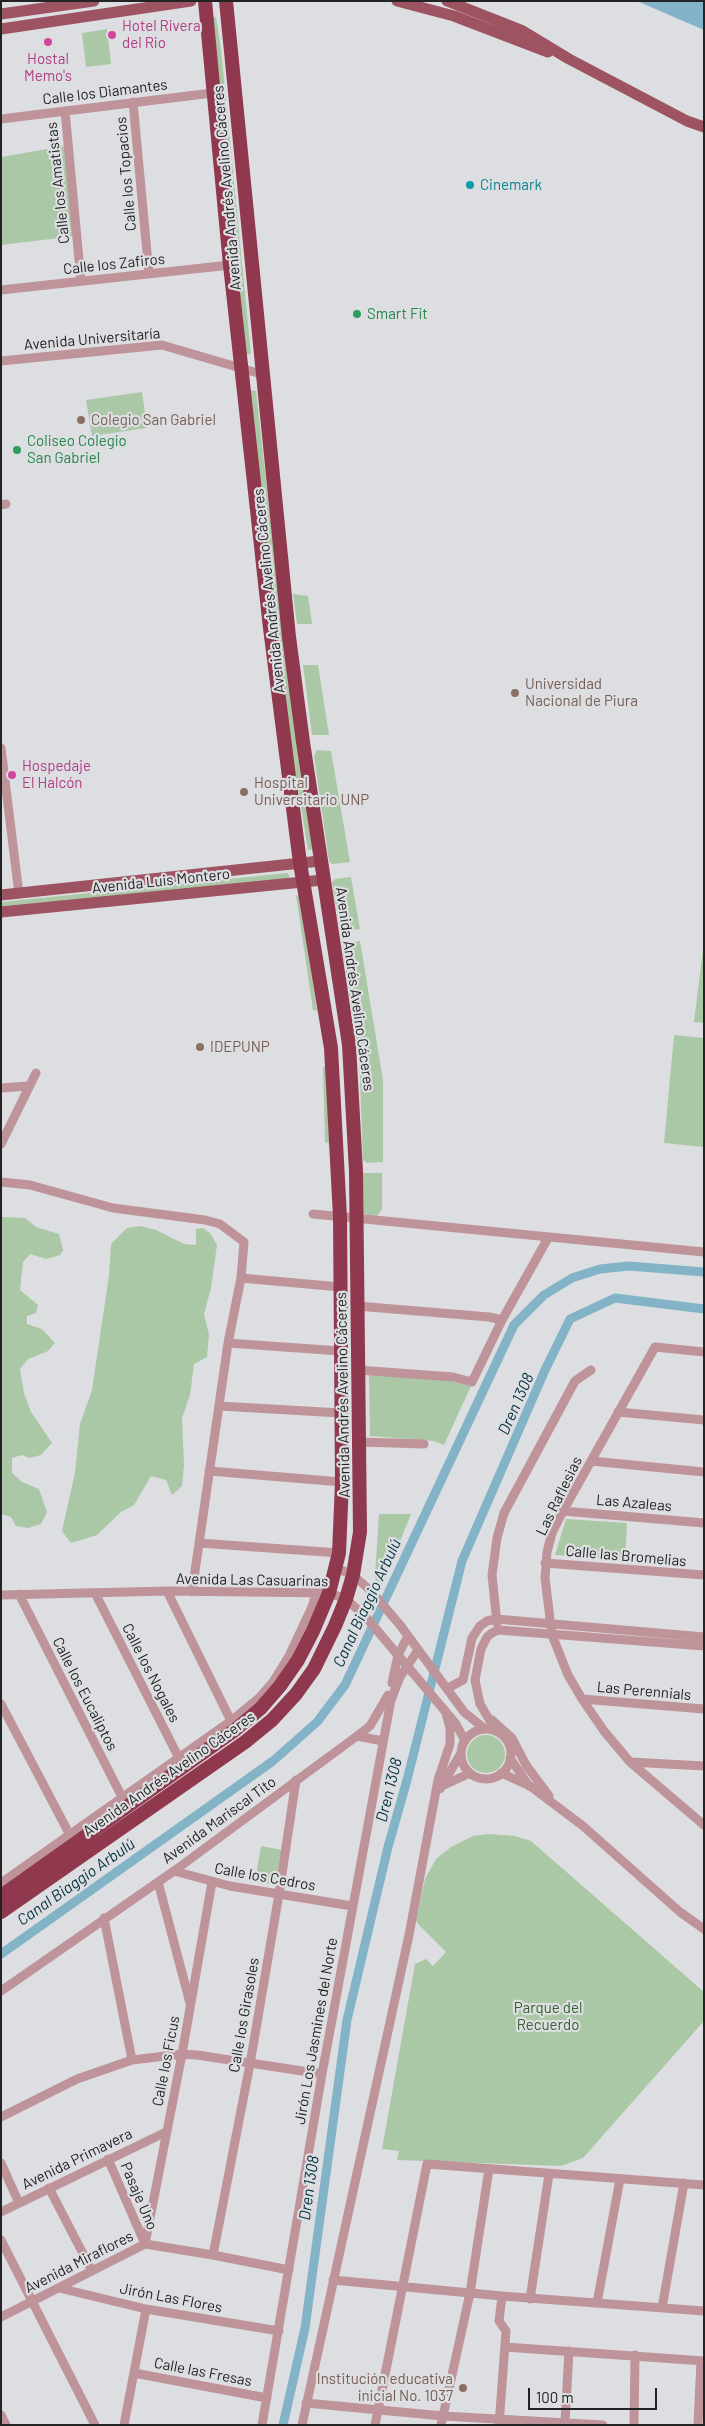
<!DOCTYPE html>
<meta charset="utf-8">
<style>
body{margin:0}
#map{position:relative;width:705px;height:2426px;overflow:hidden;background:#dddee1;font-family:Barlow,sans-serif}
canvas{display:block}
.frame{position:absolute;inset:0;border:2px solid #232324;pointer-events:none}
.scale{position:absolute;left:528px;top:2388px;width:129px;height:22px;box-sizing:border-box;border:2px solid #232324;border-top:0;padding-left:6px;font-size:15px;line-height:18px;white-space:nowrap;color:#232324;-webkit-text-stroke:4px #dddee1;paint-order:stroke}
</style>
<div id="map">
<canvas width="705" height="2426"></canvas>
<div class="frame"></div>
<div class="scale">100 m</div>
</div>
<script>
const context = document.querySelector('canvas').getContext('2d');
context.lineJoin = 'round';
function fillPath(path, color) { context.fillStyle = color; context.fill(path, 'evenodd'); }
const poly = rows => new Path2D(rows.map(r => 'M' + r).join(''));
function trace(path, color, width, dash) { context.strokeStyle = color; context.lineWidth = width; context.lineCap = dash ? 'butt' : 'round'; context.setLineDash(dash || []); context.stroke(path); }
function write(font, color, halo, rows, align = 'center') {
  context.font = font + ' Barlow,sans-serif'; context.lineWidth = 4.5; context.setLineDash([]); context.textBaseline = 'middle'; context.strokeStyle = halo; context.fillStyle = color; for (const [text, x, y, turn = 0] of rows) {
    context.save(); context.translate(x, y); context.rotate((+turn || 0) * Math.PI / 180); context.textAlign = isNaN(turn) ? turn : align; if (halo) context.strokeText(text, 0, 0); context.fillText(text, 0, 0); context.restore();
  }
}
fillPath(poly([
 [216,17,221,49,251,354,243,355,212,19],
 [107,29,111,64,86,67,82,33],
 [65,146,76,236,1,245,1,157],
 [250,390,256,391,289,686,314,849,308,850,286,716],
 [142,392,147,428,92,436,86,400],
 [293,594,308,596,312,624,297,624],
 [303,665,318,665,329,735,312,735],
 [317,750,331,751,350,862,332,864,329,861,314,756],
 [287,873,290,876,288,879,1,909,1,902],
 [351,877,360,929,340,932,332,882,335,879],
 [296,895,299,896,317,1011,313,1010],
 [360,941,383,1080,383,1162,367,1163,363,1160,359,1055,342,949,344,944],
 [703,949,704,949,704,1023,694,1022],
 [674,1035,704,1038,704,1147,664,1143],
 [323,1067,327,1067,329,1143,325,1142],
 [363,1173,382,1173,382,1209,377,1216,362,1214],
 [1,1217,25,1218,36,1227,59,1234,63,1250,60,1255,46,1259,30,1254,23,1262,20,1290,38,1305,36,1313,27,1316,27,1324,42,1329,55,1343,48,1351,28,1359,20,1369,24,1393,31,1412,52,1443,41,1455,30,1458,22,1455,12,1458,12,1473,22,1482,39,1489,47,1512,41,1524,28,1528,16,1526,11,1517,1,1514],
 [140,1226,156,1230,184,1244,196,1245,196,1229,203,1228,210,1233,217,1245,211,1288,204,1314,209,1335,207,1357,194,1364,190,1395,182,1418,184,1465,182,1486,172,1495,166,1480,151,1476,134,1505,121,1512,97,1535,71,1543,62,1531,75,1473,80,1424,92,1390,109,1275,111,1244,127,1228],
 [369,1375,442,1379,471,1386,444,1445,434,1441,370,1436],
 [379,1514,411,1514,381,1588,377,1585,375,1576],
 [566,1519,627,1523,625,1560,555,1555],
 '467 1754a19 19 0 1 1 38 0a19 19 0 1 1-38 0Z',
 [489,1834,515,1836,531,1841,704,1992,704,2021,583,2158,561,2166,397,2160,399,2151,382,2149,415,1964,426,1959,433,1966,446,1952,418,1924,416,1920,425,1879,436,1859,451,1847,473,1836],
 [261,1846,282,1850,275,1885,255,1881]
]), '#abc8a6');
fillPath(poly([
 [637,1,704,1,704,30]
]), '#82b3c6');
trace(poly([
 [1,1954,273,1761,317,1722,345,1685,514,1325,544,1295,572,1278,600,1269,629,1266,704,1272],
 [283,2425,305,2328,347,2020,388,1847,407,1780,462,1561,545,1370,570,1319,615,1298,704,1309]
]), '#82b3c6', 9);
trace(poly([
 [133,102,149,274],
 [65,111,81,281],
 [1,119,212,93],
 [1,290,230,265],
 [1,361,162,345,261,374],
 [1,505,6,504],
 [1,748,19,894],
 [1,1088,28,1086],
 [1,1144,36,1073],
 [1,1182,30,1185,113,1208,205,1220,220,1224,244,1242,241,1278,228,1343,192,1592],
 [313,1214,704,1252],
 [241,1278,340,1287],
 [357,1306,489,1317,502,1320],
 [228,1343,340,1351],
 [704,1352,655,1347,563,1511,552,1533,547,1552,545,1578,552,1635,568,1675,582,1699,604,1731,630,1762,704,1825],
 [358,1370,453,1377,472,1382,502,1320,548,1238],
 [219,1406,341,1413],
 [618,1412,704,1420],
 [360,1442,424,1444],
 [591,1461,704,1472],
 [209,1471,342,1482],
 [563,1511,704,1523],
 [199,1543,339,1553],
 [545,1563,704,1575],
 [336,1568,353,1575,371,1591,400,1625,464,1712,485,1729],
 [167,1591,233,1725],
 [95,1593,181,1762],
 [19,1594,124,1801],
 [1,1595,167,1591,329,1593,346,1599,365,1616,456,1724,465,1741],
 [497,1623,492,1575,497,1538,504,1513,575,1381,591,1370],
 [392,1683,398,1655,408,1636],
 [448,1688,463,1680,472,1638,480,1626,487,1621,496,1619,704,1637],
 [582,1699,704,1709],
 [1,1704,72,1839],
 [492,1720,512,1738,526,1765,549,1796],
 '461 1754a25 25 0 1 1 50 0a25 25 0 1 1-50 0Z',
 [496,1731,480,1704,475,1680,481,1649,487,1637,492,1633,498,1630,704,1646],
 [357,1736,383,1741],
 [510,1758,529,1786],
 [630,1762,704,1766],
 [501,1773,530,1786,583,1826,680,1912,704,1929],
 [442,1786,470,1773],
 [440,1789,461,1753],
 [174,1871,230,1886,352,1906],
 [158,1882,190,2003],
 [1,1883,231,1721,259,1698,273,1682,289,1656,312,1607,316,1593],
 [104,1918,132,2060],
 [1,1991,174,1871,357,1736,370,1726,388,1695],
 [1,2117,77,2079,132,2060,182,2054,197,2055,322,2074],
 [108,2159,145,2244],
 [1,2163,19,2203],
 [49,2188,92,2271],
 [1,2212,166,2132],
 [1,2240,95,2425],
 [145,2244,182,2054,212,1882],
 [213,2255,250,2064,279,1894,296,1780],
 [333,2280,502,2296,704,2311],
 [59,2288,146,2309,279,2331],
 [530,2299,549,2174],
 [597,2303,620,2179],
 [662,2308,684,2183],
 [1,2317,145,2244,213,2255,289,2270],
 [505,2347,704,2361],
 [134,2373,267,2398],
 [306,2403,443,2416,603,2425],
 [1,2415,6,2425],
 [565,2422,569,2351],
 [124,2425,146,2309],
 [262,2425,322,2074,391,1700,400,1677,418,1650],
 [302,2425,409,1935,438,1780,450,1744,450,1728,446,1713],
 [375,2425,427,2164,704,2185],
 [441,2425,470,2293,489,2169],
 [499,2425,506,2331,499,2321,502,2296],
 [634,2425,635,2355],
 [698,2425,701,2361]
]), '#bf939a', 9);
trace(poly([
 [397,1,454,16,548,52],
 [447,1,521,30,569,59,687,121,704,127],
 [1,14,94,1],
 [1,29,191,1],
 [1,895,320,861],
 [1,912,323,880]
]), '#9e5362', 11);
trace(poly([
 [1,1896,235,1730,261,1708,280,1686,298,1660,313,1631,329,1593,339,1553,342,1482,340,1217,331,1048,300,863,270,628,230,265,205,1],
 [1,1912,245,1742,272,1720,296,1694,314,1669,335,1626,346,1599,353,1575,360,1532,356,1171,349,1045,303,742,289,637,226,1]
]), '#90394e', 14);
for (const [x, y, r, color] of [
 [112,35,5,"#d1479c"],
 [48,42,5,"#d1479c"],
 [470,185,5,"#0f9aa8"],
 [357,314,5,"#2e9e5b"],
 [81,420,5,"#8d6e63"],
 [17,450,5,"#2e9e5b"],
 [515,693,5,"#8d6e63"],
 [12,775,5,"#d1479c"],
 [244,792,5,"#8d6e63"],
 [200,1047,5,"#8d6e63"],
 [463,2388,5,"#8d6e63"]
]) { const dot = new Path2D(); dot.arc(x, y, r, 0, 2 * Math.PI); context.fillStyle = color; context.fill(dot); trace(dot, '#dddee1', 2); }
write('15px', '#b23c85', '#dddee1', [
 ["Hotel Rivera",122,26],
 ["del Rio",122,43],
 ["Hostal",48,59,"center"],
 ["Memo's",48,76,"center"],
 ["Hospedaje",22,766],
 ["El Halcón",22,783]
], 'left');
write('15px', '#232324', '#dddee1', [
 ["Calle los Diamantes",105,92,-7],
 ["Calle los Topacios",126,174,-95],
 ["Calle los Amatistas",58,183,-96],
 ["Avenida Andrés Avelino Cáceres",227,188,-95],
 ["Calle los Zafiros",114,264,-6],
 ["Avenida Universitaría",92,339,-5],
 ["Avenida Andrés Avelino Cáceres",269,591,-96],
 ["Avenida Luis Montero",161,881,-6],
 ["Avenida Andrés Avelino Cáceres",355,989,82],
 ["Avenida Andrés Avelino Cáceres",343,1395,-91],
 ["Las Raflesias",559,1496,-64],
 ["Las Azaleas",634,1503,5],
 ["Calle las Bromelias",626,1556,5],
 ["Avenida Las Casuarinas",252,1580,1],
 ["Calle los Nogales",151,1673,63],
 ["Las Perennials",644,1691,5],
 ["Calle los Eucaliptos",85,1694,63],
 ["Avenida Andrés Avelino Cáceres",169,1774,-35],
 ["Avenida Mariscal Tito",219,1820,-36],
 ["Calle los Cedros",265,1877,10],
 ["Calle los Girasoles",244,2015,-80],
 ["Jirón Los Jasmines del Norte",316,2031,-80],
 ["Calle los Ficus",166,2061,-79],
 ["Avenida Primavera",77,2159,-26],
 ["Pasaje Uno",139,2196,67],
 ["Avenida Miraflores",79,2262,-27],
 ["Jirón Las Flores",171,2298,11],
 ["Calle las Fresas",203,2372,11]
]);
write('15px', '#0d838f', '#dddee1', [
 ["Cinemark",480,185]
], 'left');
write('15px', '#27864d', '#dddee1', [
 ["Smart Fit",367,314],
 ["Coliseo Colegio",27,441],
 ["San Gabriel",27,458]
], 'left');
write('15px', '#785e54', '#dddee1', [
 ["Colegio San Gabriel",91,420],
 ["Universidad",525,684],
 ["Nacional de Piura",525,701],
 ["Hospital",254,783],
 ["Universitario UNP",254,800],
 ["IDEPUNP",210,1047],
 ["Institución educativa",453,2379,"right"],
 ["inicial No. 1037",453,2396,"right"]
], 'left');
write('15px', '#386131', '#dddee1', [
 ["Parque del",548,2008],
 ["Recuerdo",548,2025]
]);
write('italic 16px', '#002f3d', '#dddee1', [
 ["Dren 1308",516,1404,-66],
 ["Canal Biaggio Arbulú",367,1603,-65],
 ["Dren 1308",389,1790,-76],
 ["Canal Biaggio Arbulú",76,1882,-35],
 ["Dren 1308",309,2188,-82]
]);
</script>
